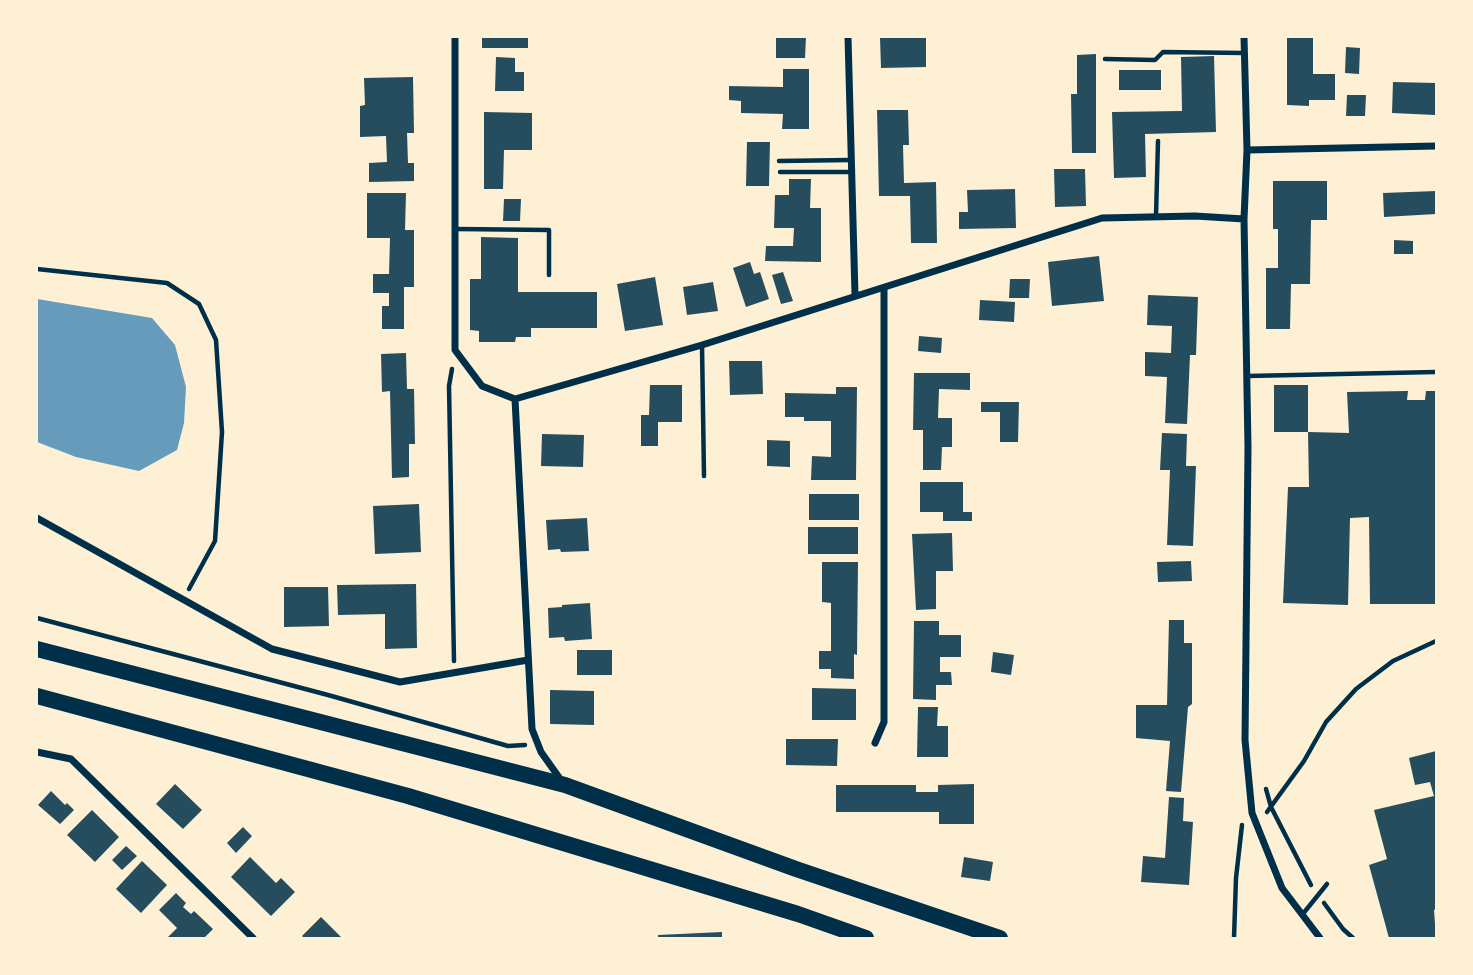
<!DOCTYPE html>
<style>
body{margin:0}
#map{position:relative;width:1473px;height:975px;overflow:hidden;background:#fdf0d5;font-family:"Sofia Sans Condensed",sans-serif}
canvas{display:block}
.frame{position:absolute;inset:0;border:38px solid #fdf0d5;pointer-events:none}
</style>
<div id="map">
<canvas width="1473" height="975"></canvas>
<div class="frame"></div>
</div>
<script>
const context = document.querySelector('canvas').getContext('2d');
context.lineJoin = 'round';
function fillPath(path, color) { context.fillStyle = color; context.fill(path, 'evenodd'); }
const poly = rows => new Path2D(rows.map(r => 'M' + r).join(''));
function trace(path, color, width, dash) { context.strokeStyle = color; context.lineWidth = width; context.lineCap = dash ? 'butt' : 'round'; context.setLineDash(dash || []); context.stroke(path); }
fillPath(poly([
 [37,299,152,318,175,345,186,387,184,423,177,450,139,471,76,457,37,442]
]), '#669bbc');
fillPath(poly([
 [482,37,528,37,528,48,482,48],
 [776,37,806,37,805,58,776,58],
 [926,37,926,67,881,68,880,38],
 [1287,37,1313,37,1313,74,1335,74,1335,100,1309,100,1309,106,1287,105],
 [1346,47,1360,48,1359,74,1345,73],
 [1096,54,1096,153,1072,153,1071,94,1077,94,1077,55],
 [1214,56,1216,132,1145,134,1146,177,1114,178,1112,112,1182,111,1181,57],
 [496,57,515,58,515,72,524,72,524,91,495,91],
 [783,69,809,69,809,129,782,129,783,114,741,113,741,101,729,100,729,86,783,87],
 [1119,70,1161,70,1161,90,1119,90],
 [413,77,414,133,407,133,408,163,414,163,414,181,369,182,369,163,387,162,386,136,360,137,360,106,365,105,364,78],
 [1393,82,1436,83,1435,115,1392,113],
 [1347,95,1366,95,1365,116,1346,116],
 [877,110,908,110,909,145,903,145,904,183,936,182,937,243,911,243,910,196,879,196],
 [484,112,532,113,532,150,504,150,503,189,484,189],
 [747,142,770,142,769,186,746,186],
 [1054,169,1085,169,1086,206,1055,207],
 [789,179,811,179,810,208,821,208,821,262,765,261,766,246,793,246,794,228,774,228,775,195,789,195],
 [1273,181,1327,181,1327,220,1311,220,1310,284,1291,284,1290,329,1266,329,1266,268,1278,268,1278,229,1273,229],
 [1015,189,1016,228,959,229,959,212,968,212,967,190],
 [1436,191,1436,214,1384,217,1383,193],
 [367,193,406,193,405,230,414,230,414,287,404,287,404,329,382,329,382,306,389,306,389,293,373,293,373,274,389,274,390,238,367,238],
 [504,199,521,199,520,221,503,221],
 [481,237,518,238,518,292,597,292,597,328,531,328,531,337,516,337,515,342,479,342,479,331,470,330,470,279,481,279],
 [1394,240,1413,241,1413,254,1394,254],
 [1099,256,1104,301,1052,306,1048,262],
 [750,262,754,274,760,272,769,299,746,307,733,268],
 [783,272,793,301,781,304,772,275],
 [655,277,663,325,625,331,617,284],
 [1010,279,1030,279,1029,298,1009,298],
 [713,282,718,311,687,315,683,287],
 [1148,295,1198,297,1196,355,1190,355,1187,424,1165,423,1167,377,1145,376,1145,352,1171,353,1172,326,1147,325],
 [980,300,1015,302,1014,322,979,320],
 [919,336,942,338,941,353,918,351],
 [406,353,407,389,414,389,415,444,409,444,409,477,392,478,390,391,382,392,381,354],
 [729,361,762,361,763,394,730,395],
 [914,373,970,373,970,390,939,389,938,418,952,418,952,447,942,447,941,470,923,470,923,430,913,430],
 [650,385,682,385,682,422,658,422,658,446,641,446,641,415,649,415],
 [1274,385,1308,385,1308,432,1274,432],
 [836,387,857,387,856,480,811,480,812,456,831,457,831,421,804,421,804,417,785,417,785,393,836,394],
 [1408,391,1407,400,1425,400,1426,391,1436,391,1436,604,1370,604,1369,517,1350,518,1348,605,1283,603,1288,487,1309,487,1308,432,1349,433,1347,392],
 [981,402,1019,402,1018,442,1000,442,1000,412,981,412],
 [1162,433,1187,434,1186,466,1196,466,1193,546,1167,545,1170,470,1160,470],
 [542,434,584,435,583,467,541,466],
 [767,440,790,441,790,467,767,466],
 [920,482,963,482,963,512,972,512,972,521,943,521,943,512,920,512],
 [809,494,859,494,859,520,809,520],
 [419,504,421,552,375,554,373,506],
 [587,518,589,551,561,552,560,549,548,550,546,520],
 [808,527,858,527,858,554,808,554],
 [952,533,953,571,936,571,936,609,916,610,912,534],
 [1191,561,1192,581,1158,582,1157,562],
 [822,562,858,562,857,655,854,654,854,679,831,678,831,669,819,669,819,651,831,651,831,603,822,602],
 [416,584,417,648,385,649,385,614,338,615,337,585],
 [284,587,328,587,329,626,284,627],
 [590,603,592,639,565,641,564,637,549,638,548,608,562,607,562,605],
 [1169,620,1184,620,1184,643,1192,643,1192,704,1188,707,1181,792,1166,791,1170,741,1136,738,1136,705,1167,705],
 [914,621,939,621,939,635,961,635,961,657,940,657,940,672,951,672,952,685,936,685,936,700,913,699],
 [577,650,612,650,612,675,577,675],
 [993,652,1014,655,1011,675,991,672],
 [812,688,856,689,856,720,812,720],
 [550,690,594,691,594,725,550,724],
 [918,707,938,707,937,726,948,726,948,757,917,757],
 [786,739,838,739,837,766,786,765],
 [1436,751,1436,909,1434,910,1436,938,1389,938,1369,865,1387,859,1374,810,1434,796,1430,782,1415,785,1409,758],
 [175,784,202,810,183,829,156,804],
 [974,784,974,824,939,824,939,812,836,812,836,785,916,785,916,792,938,792,938,785],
 [51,791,65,805,67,803,74,810,60,824,38,805],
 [1169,797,1184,798,1183,821,1193,822,1189,885,1141,882,1143,856,1165,858],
 [92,810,119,837,95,862,67,835],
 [243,827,252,836,236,853,227,843],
 [126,846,137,856,122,870,112,860],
 [250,857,276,883,281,878,295,892,271,916,231,877],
 [964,857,993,862,990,881,961,877],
 [142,861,167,885,141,913,116,889],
 [176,893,186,903,183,907,191,914,194,911,213,929,204,938,167,938,177,928,159,910],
 [321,917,342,938,304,938,302,936],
 [722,932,722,938,658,938,658,935]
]), '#264d5e');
trace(poly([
 [37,269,167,283,199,304,216,340,222,432,215,541,189,589],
 [452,369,449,386,454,661],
 [37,618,328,695,494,742,508,746,525,745],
 [1266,789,1271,807,1311,885],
 [1267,812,1304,761,1326,722,1356,689,1393,661,1436,641],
 [1324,903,1343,929,1353,938],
 [1234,938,1236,878,1242,825]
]), '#003049', 4.5);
trace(poly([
 [1105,59,1155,60,1163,52,1244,53],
 [779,161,851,160],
 [780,172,851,172],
 [1156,216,1158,141],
 [456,229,549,230,549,275],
 [702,345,704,476],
 [1247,376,1436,372],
 [1302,915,1327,884]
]), '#003049', 4.5);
trace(poly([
 [455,37,455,350,482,386,515,399,532,729,541,752,563,783],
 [848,37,855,295],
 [1244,37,1247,150,1244,219,1248,447,1245,740,1252,813,1282,888,1320,938],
 [1247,150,1436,146],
 [515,399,702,345,1102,218,1195,216,1244,219],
 [37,518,272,649,400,682,528,660],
 [875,743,884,722,884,288],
 [37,752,71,759,253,938]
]), '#003049', 7);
trace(poly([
 [37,649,565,785,796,869,1000,938],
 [37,696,408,796,798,914,866,938]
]), '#003049', 16);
</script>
